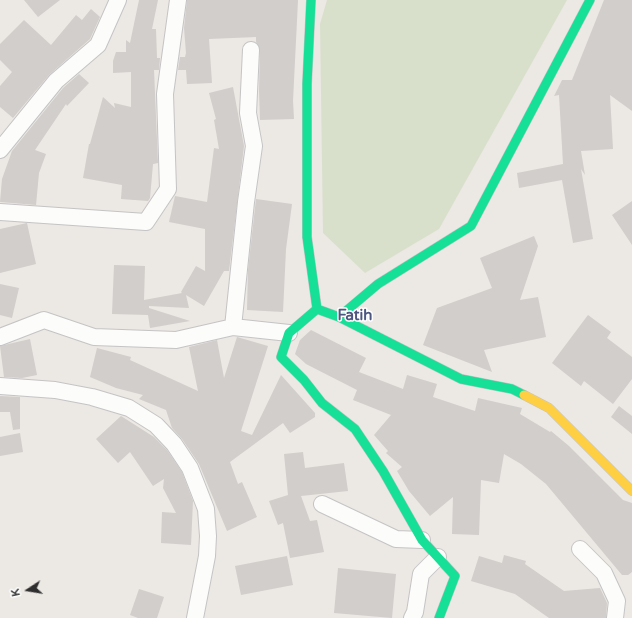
<!DOCTYPE html>
<style>
body{margin:0}
#map{position:relative;width:632px;height:618px;overflow:hidden;background:#ece8e4;font-family:"Varela Round",sans-serif}
canvas{display:block}
.north{position:absolute;left:8px;top:570px;width:40px;height:40px;-webkit-text-stroke:3px #fff;paint-order:stroke;rotate:258deg;font-size:11px;font-weight:700;line-height:16px;text-align:center;color:#2e2e2e}
.north::after{content:'';display:block;margin:auto;width:14px;height:18px;background:#2e2e2e;clip-path:polygon(50% 0,100% 100%,50% 72%,0 100%)}
</style>
<div id="map">
<canvas width="632" height="618"></canvas>
<div class="north">K</div>
</div>
<script>
const context = document.querySelector('canvas').getContext('2d');
context.lineJoin = 'round';
function fillPath(path, color) { context.fillStyle = color; context.fill(path, 'evenodd'); }
const poly = rows => new Path2D(rows.map(r => 'M' + r).join(''));
function trace(path, color, width, dash) { context.strokeStyle = color; context.lineWidth = width; context.lineCap = dash ? 'butt' : 'round'; context.setLineDash(dash || []); context.stroke(path); }
function write(font, color, halo, rows, align = 'center') {
  context.font = font + ' "Varela Round",sans-serif'; context.lineWidth = 3; context.setLineDash([]); context.textBaseline = 'middle'; context.strokeStyle = halo; context.fillStyle = color; for (const [text, x, y, turn = 0] of rows) {
    context.save(); context.translate(x, y); context.rotate((+turn || 0) * Math.PI / 180); context.textAlign = isNaN(turn) ? turn : align; if (halo) context.strokeText(text, 0, 0); context.fillText(text, 0, 0); context.restore();
  }
}
fillPath(poly([
 [327,0,567,0,439,229,365,273,323,233,320,24]
]), '#d8e0cc');
fillPath(poly([
 [24,0,60,0,38,17],
 [139,0,158,0,152,29,156,29,157,58,160,58,159,70,154,70,158,163,153,164,150,198,148,201,121,199,122,185,83,178,89,144,90,144,103,97,115,108,114,103,131,107,131,72,113,73,113,61,116,52,126,52,126,40,130,43],
 [187,0,298,0,293,101,294,119,260,120,259,91,260,50,256,42,256,37,209,39,212,83,187,84,186,70,178,70,180,57,185,57,186,53,184,28],
 [604,0,632,0,632,111,610,95,613,149,581,151,585,175,581,169,593,239,573,243,562,180,519,188,517,173,563,164,559,95,554,96,562,80,572,80],
 [91,9,100,17,90,39,49,75,13,118,0,107,0,86,12,72,0,60,0,44,24,20,51,45,76,15,82,20],
 [79,74,89,83,67,106,66,104,35,150,46,154,39,173,36,205,0,202,2,179,12,151,63,88],
 [233,87,244,146,229,271,224,271,204,306,186,295,189,308,149,306,149,308,190,321,150,328,148,315,112,314,114,265,145,266,144,300,182,293,181,292,196,266,205,271,205,229,169,222,175,196,207,202,214,148,219,149,214,120,216,119,209,93],
 [256,199,292,204,286,249,283,312,247,310,248,270],
 [632,201,632,245,612,215],
 [27,223,36,264,0,273,0,229],
 [534,236,538,246,520,300,538,297,546,337,484,350,492,372,423,345,437,308,492,288,480,258],
 [0,284,19,288,12,318,0,315],
 [588,315,611,332,607,338,632,357,632,379,613,404,584,381,581,386,552,363],
 [311,330,366,358,359,372,403,389,407,375,437,384,433,397,475,411,478,398,522,408,520,414,550,432,551,431,569,446,623,500,632,503,632,572,628,575,622,575,546,484,521,464,504,454,499,483,481,480,479,535,452,534,453,497,430,516,409,491,397,471,402,467,386,453,388,451,374,435,391,415,353,400,357,390,306,364,295,354,300,340],
 [237,337,268,346,241,431,252,435,281,375,315,413,315,417,290,433,283,423,230,462,238,484,242,482,257,517,227,531,199,464,182,439,172,428,166,410,139,399,143,395,116,388,90,377,97,348,131,357,130,360,198,391,189,347,217,340,224,378],
 [30,339,37,375,22,378,4,377,0,346],
 [0,396,20,397,20,429,13,430,10,412,0,412],
 [619,406,632,416,632,434,611,417],
 [121,416,154,437,167,450,182,472,193,501,191,545,161,543,162,512,176,513,163,488,164,479,153,486,130,452,118,463,96,439],
 [20,433,23,452,0,456,0,437],
 [303,452,305,468,344,463,348,491,301,496,310,521,317,520,324,552,290,558,283,523,278,525,269,501,288,495,284,454],
 [504,555,526,561,525,564,564,591,600,588,607,603,606,618,549,618,515,594,471,581,479,556,502,563],
 [287,556,293,585,241,595,235,566],
 [338,568,396,574,392,618,334,613],
 [139,589,164,597,157,618,138,618,130,615]
]), '#d1cecb');
const street = poly([
 [0,150,56,81,98,45,118,0],
 [0,212,146,222,168,189,165,94,178,0],
 [233,327,246,202,254,146,248,113,251,50],
 [0,337,44,320,94,337,176,340,233,327,289,333],
 [0,386,55,390,92,397,129,408,156,425,174,444,190,468,206,509,208,536,207,556,195,618],
 [322,504,396,539,422,540],
 [580,549,604,573,617,601,615,618],
 [412,618,415,612,421,574,438,557]
]);
const fast = poly([
 [311,0,307,84,307,237,317,309,339,317,461,379,512,389,524,395],
 [317,309,289,333,281,357,304,380,322,403,355,429,383,471,422,540,455,576,439,618],
 [339,317,378,284,471,226,590,0]
]);
const slow = poly([
 [524,395,549,408,632,491]
]);
trace(street, '#c5c4c5', 18);
trace(fast, '#c5c4c5', 10);
trace(slow, '#c5c4c5', 10);
trace(street, '#fcfcfb', 16);
trace(fast, '#16e098', 9);
trace(slow, '#ffcf43', 9);
write('bold 15px', '#4d5680', '#fff', [
 ["Fatih",355,316]
]);
</script>
